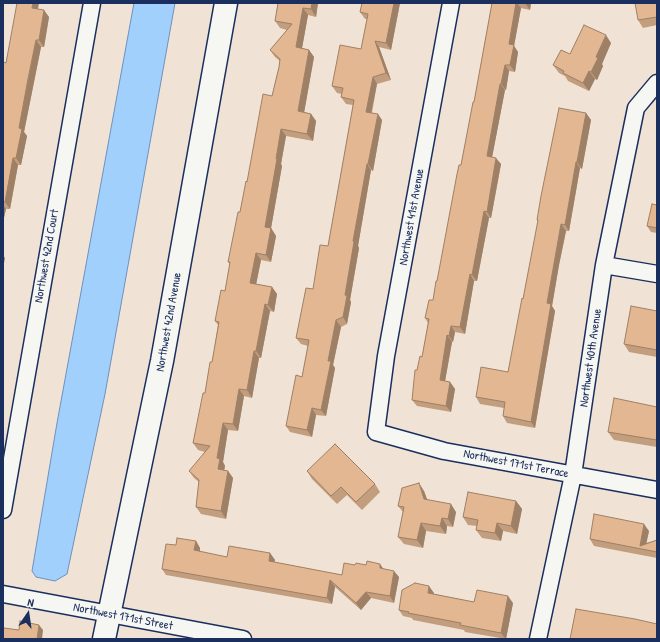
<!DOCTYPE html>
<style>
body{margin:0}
#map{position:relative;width:660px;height:642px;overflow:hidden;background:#f0e3d5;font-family:"Patrick Hand",sans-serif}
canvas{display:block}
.frame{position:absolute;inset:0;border:4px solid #1b2f5e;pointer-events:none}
.north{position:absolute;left:8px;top:594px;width:40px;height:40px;-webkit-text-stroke:3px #f6f6f2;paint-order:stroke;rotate:13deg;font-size:11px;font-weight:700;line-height:16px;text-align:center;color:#1b2f5e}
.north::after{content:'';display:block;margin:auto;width:14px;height:18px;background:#1b2f5e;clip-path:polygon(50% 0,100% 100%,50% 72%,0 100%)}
</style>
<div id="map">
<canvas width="660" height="642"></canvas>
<div class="frame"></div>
<div class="north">N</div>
</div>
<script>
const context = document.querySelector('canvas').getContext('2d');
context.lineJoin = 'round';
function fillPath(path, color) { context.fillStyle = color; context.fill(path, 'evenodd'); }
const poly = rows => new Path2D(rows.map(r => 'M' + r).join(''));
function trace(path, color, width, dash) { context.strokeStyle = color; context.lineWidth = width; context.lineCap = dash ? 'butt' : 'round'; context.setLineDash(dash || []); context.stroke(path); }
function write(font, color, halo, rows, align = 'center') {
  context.font = font + ' "Patrick Hand",sans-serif'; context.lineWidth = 4; context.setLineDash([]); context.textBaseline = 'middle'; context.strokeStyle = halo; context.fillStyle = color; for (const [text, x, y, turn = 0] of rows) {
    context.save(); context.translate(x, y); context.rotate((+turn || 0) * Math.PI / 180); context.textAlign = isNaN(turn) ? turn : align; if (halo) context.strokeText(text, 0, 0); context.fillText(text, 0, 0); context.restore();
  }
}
const water = poly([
 [134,3,175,3,105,394,67,574,55,581,36,577,32,571,57,423,134,3]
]);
fillPath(water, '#a2d0fd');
trace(water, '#6c90bd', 1);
const street = poly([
 [451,3,386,356,376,432,444,451,657,490],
 [604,265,657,274],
 [3,510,92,3],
 [3,594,243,639],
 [538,639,573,475,604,265,636,108,657,83]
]);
const secondary = poly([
 [104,639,162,361,226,3]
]);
trace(street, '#1b2f5e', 19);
trace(secondary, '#1b2f5e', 25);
trace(street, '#f6f6f2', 16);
trace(secondary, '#f6f6f2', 22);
fillPath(poly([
 [278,3,318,3,316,17,308,15,302,48,309,50,314,57,304,112,311,114,316,121,313,141,286,136,281,164,282,166,271,228,276,236,271,262,261,260,256,284,272,287,277,294,274,312,270,311,261,358,259,358,252,398,244,396,238,431,228,430,223,462,225,466,224,470,228,471,233,478,226,519,201,514,196,507,199,482,194,478,189,471,205,452,198,450,193,443,212,362,218,325,215,321,225,291,230,264,228,262,247,182,272,96,279,67,280,61,275,57,270,50,287,30,280,28,275,21],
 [362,3,400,3,391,50,379,47,391,80,377,84,372,113,382,120,373,171,371,170,358,246,359,248,350,300,351,302,347,324,341,327,333,365,335,368,326,416,316,415,312,437,290,432,286,426,302,377,308,346,301,344,296,338,328,246,353,105,346,104,341,97,342,94,337,93,332,86,361,49,367,19,365,19,360,12],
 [492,3,531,3,530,10,521,8,514,46,518,52,515,72,509,71,506,90,505,90,492,157,501,164,491,218,489,218,477,281,474,281,465,334,455,332,453,342,452,342,445,381,450,382,455,389,451,412,417,406,412,400,417,370,422,357,428,323,425,318,433,300,437,281,474,102],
 [657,3,657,25,643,28,638,20],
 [38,9,49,17,44,47,41,47,24,132,27,136,21,165,18,165,10,209,6,209,3,222,3,62,6,63],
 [611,43,602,64,603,66,597,80,595,79,589,91,568,81,565,76,559,73,553,65,570,54],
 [586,113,591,120,582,169,580,168,569,231,566,231,559,265,552,306,555,311,535,428,507,423,503,416,504,408,480,404,476,397,508,372,523,299,538,221,537,220],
 [657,205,657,233,651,232,647,226],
 [657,311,657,357,629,352,624,344],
 [657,407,657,447,614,440,608,432],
 [307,471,375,484,380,492,362,510,347,495,337,504,312,479],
 [424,491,427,500,456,512,453,527,447,526,446,534,426,531,423,548,404,544,398,537,403,512,398,506],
 [516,501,522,509,517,534,503,531,501,541,482,538,476,530,477,526,468,525,463,517],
 [649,531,646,543,657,540,657,558,594,546,590,539],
 [196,541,200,548,200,552,227,557,270,553,275,560,274,562,342,575,355,565,383,569,399,577,394,603,371,598,361,610,335,587,332,604,166,575,162,569,176,545],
 [434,593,434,594,474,602,513,603,506,639,465,632,464,630,413,620,412,618,403,616,399,610]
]), '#c29d7e');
fillPath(poly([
 [33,3,39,3,37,15,32,8],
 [312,3,318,3,316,17,311,9],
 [394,3,400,3,391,50,386,43],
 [516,3,517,3,521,8,514,46,518,52,515,72,510,65,509,44],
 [525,3,531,3,530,10],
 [303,8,308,15,301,54,296,47],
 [44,10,49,17,44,47,39,40],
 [606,35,611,43,602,64,603,66,597,80,591,72,596,57],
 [36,40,41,47,24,132,27,136,21,165,16,158,19,128],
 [375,41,379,47,391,80,386,73],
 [309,50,314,57,303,119,298,111],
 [505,65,509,71,506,90,501,84],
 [589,71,595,79,589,91,583,83],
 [373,77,377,84,370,118,366,112],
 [500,84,505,90,491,163,487,156],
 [586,113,591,120,582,169,577,162],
 [311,114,316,121,313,141,307,134],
 [378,114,382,120,373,171,368,164],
 [281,129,286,136,281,164,282,166,270,234,265,227],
 [13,158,18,165,10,209,5,202],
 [496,158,501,164,491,218,487,212],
 [576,162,580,168,569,231,565,225],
 [367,164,371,170,358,246,359,248,350,300,351,302,347,324,343,317,345,295,353,241],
 [3,205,6,209,3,222],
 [484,211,489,218,477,281,472,275],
 [561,224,566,231,559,265,552,306,555,311,535,428,531,422,547,303,555,258],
 [271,228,276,236,271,262,266,255],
 [256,253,261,260,255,290,250,283],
 [3,255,5,258,3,269],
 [470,274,474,281,465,334,460,327],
 [272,287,277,294,274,312,268,305],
 [265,304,270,311,261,358,256,351],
 [336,320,341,327,333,365,335,368,326,416,321,410,328,361],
 [451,326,455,332,453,342,449,336],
 [447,335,452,342,444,387,440,380],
 [254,351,259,358,252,398,247,390],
 [450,382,455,389,451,412,446,406],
 [239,389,244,396,238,431,233,424],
 [312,408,316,415,312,437,307,430],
 [223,423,228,430,223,462,225,466,223,476,218,469,217,458],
 [228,471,233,478,226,519,221,511],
 [419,483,424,491,430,507,424,499],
 [516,501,522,509,517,534,511,526],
 [451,504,456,512,453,527,448,519],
 [442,518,447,526,446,534,440,526],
 [421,523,426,531,423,548,417,540],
 [497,523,503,531,501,541,495,533],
 [644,524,649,531,645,550,640,546],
 [196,541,200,548,199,557,194,550],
 [270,553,275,560,273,568,269,561],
 [380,564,385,571,380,568],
 [394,571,399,577,394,603,390,596],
 [330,580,335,587,332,604,327,598],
 [429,586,434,593,433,599,428,593],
 [366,592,371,598,361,610,356,603],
 [508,596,513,603,506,639,501,633],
 [39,625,43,630,42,639,37,639]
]), '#9e8066');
const building = poly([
 [17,3,33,3,32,8,44,10,39,40,36,40,28,79,19,128,22,129,16,158,13,158,5,202,3,202,3,62,6,63,17,3],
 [278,3,312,3,311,9,303,8,296,47,309,50,298,111,311,114,307,134,281,129,276,159,277,159,265,227,271,228,266,255,256,253,250,283,272,287,268,305,265,304,256,351,254,351,247,390,239,389,233,424,223,423,217,458,220,459,218,469,228,471,221,511,196,507,199,480,189,471,210,446,193,443,203,393,205,393,210,362,212,362,219,322,215,321,221,290,225,291,230,262,228,262,238,212,240,212,246,181,247,182,263,94,272,96,279,67,280,59,270,50,292,24,275,21,278,3],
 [362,3,394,3,386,43,375,41,386,73,373,77,366,112,378,114,368,164,367,164,353,241,354,242,345,295,347,296,343,317,336,320,328,361,331,361,321,410,312,408,307,430,286,426,296,375,302,377,309,340,296,338,306,288,313,289,320,245,328,246,354,100,341,97,343,88,332,86,340,45,361,49,368,14,360,12,362,3],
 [492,3,516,3,509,44,514,45,510,65,505,65,501,84,500,84,487,156,496,158,487,212,484,211,472,275,470,274,460,327,451,326,449,336,447,335,440,380,450,382,446,406,412,400,415,370,417,370,420,356,422,357,429,319,425,318,429,300,433,300,436,281,437,281,457,174,459,165,461,165,473,102,474,102,492,3],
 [635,3,657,3,657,17,638,20,635,3],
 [584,25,606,35,596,57,598,58,591,72,589,71,583,83,563,73,564,71,553,65,561,50,570,54,584,25],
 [559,108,586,113,577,162,576,162,565,225,561,224,555,258,547,303,551,304,531,422,503,416,505,402,476,397,481,367,508,372,522,298,523,299,538,220,537,220,541,196,559,108],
 [652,204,657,205,657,228,647,226,652,204],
 [631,306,657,311,657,350,624,344,631,306],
 [614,398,657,407,657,440,608,432,614,398],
 [335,444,375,484,356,502,341,487,331,496,307,471,335,444],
 [419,483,424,499,451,504,448,519,442,518,440,526,421,523,417,540,398,537,404,507,398,506,402,488,419,483],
 [468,492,516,501,511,526,497,523,495,533,476,530,478,520,463,517,468,492],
 [594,514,644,524,640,546,657,540,657,552,590,539,594,514],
 [177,538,196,541,194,550,227,557,229,546,270,553,269,561,342,575,344,563,355,565,356,563,366,565,367,561,380,564,380,568,394,571,390,596,366,592,356,603,330,580,327,598,162,569,166,544,176,545,177,538],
 [415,583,429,586,428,593,474,602,477,590,508,596,501,633,460,625,461,623,408,613,409,612,399,610,402,590,415,583],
 [576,609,635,619,657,624,657,639,570,639,576,609],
 [20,621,39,625,37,639,3,639,3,631,4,628,19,630,20,621]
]);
fillPath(building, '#e2b792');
trace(building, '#9e8066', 1);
write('12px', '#1b2f5e', '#f6f6f2', [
 ["Northwest 41st Avenue",412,217,-80],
 ["Northwest 42nd Court",47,256,-80],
 ["Northwest 42nd Avenue",169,322,-80],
 ["Northwest 40th Avenue",591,358,-82],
 ["Northwest 171st Terrace",516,464,11],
 ["Northwest 171st Street",123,617,11]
]);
</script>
